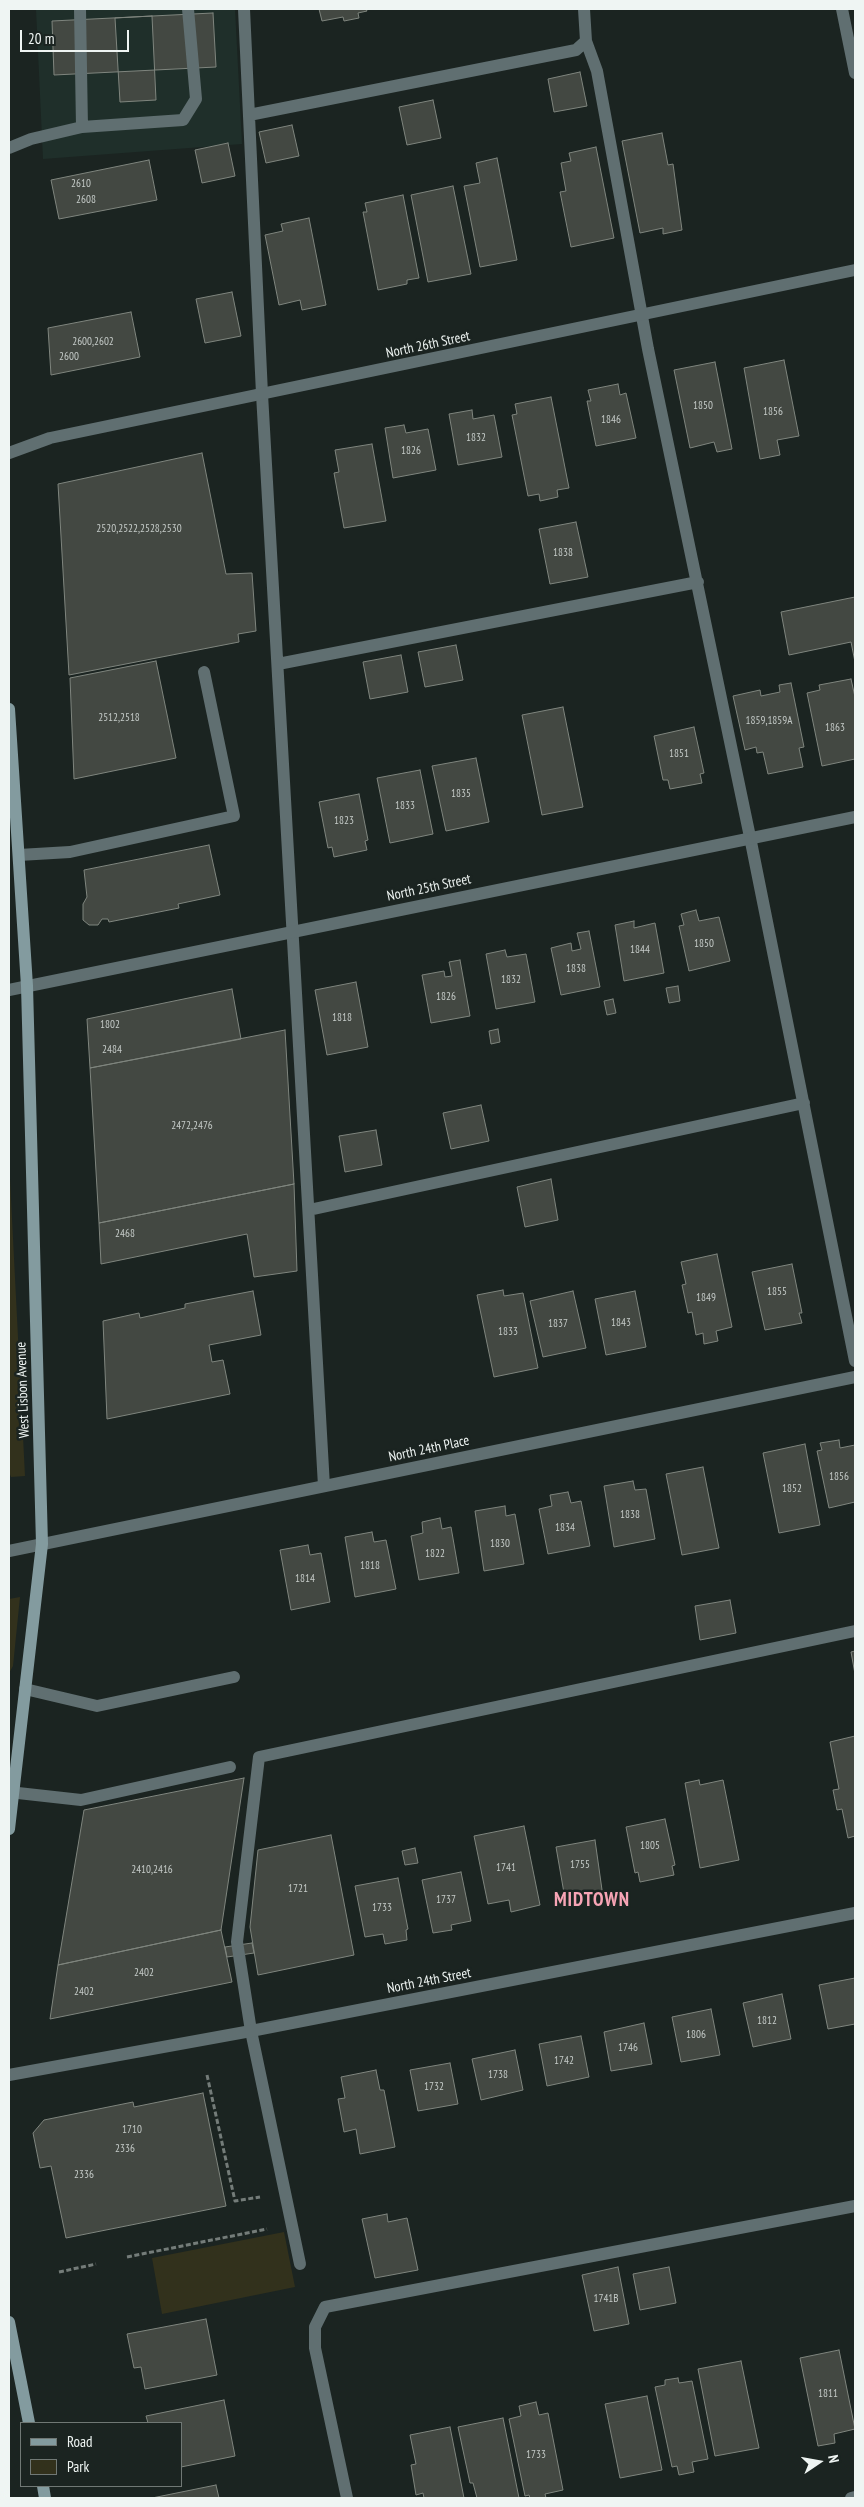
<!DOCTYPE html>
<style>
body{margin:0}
#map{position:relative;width:864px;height:2507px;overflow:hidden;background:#1b2421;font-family:"PT Sans Narrow",sans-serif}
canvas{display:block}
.frame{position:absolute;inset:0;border:10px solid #eff5f3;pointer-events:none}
.legend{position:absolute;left:20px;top:2422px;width:162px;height:65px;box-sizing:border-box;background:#1b2421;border:1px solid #707875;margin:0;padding:6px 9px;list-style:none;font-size:15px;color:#eff5f3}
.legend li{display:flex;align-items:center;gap:10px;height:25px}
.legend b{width:25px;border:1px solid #707875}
.north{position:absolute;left:794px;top:2437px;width:50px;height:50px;-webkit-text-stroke:4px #1b2421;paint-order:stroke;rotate:78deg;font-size:14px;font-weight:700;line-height:20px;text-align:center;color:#eff5f3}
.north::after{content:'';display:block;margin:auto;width:18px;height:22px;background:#eff5f3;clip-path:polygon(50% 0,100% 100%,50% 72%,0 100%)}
.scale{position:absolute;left:20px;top:30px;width:109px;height:22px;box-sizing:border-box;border:2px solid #eff5f3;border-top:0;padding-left:6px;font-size:15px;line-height:18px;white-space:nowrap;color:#eff5f3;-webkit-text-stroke:4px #1b2421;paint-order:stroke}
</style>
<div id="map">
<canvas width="864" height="2507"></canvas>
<div class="frame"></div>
<ul class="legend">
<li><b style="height:6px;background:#839b9f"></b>Road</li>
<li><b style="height:14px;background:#32311c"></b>Park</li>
</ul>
<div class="north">N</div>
<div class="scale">20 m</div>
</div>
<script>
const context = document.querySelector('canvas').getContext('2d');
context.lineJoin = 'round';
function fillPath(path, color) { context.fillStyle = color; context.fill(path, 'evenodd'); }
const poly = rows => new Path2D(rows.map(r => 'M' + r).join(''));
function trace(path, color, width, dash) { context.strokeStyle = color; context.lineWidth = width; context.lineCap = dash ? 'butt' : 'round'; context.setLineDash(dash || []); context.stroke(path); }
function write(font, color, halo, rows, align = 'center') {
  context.font = font + ' "PT Sans Narrow",sans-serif'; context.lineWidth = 5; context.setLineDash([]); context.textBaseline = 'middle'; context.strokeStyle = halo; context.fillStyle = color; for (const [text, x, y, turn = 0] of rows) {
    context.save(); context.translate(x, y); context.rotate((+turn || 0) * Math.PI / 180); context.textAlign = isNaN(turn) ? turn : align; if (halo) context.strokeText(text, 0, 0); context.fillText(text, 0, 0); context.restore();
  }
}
fillPath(poly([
 [36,9,235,9,242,144,43,159]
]), '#1f2f2a');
fillPath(poly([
 [9,1159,25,1476,11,1477,9,1472],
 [20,1597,13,1666,9,1673,9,1599],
 [284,2232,295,2287,162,2314,152,2258]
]), '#32311c');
const building = poly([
 [319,9,366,9,367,11,358,13,359,18,344,21,343,17,322,21,319,9],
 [213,13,216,67,54,75,52,21,213,13],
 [152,16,156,100,120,102,115,18,152,16],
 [580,72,587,106,554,112,548,79,580,72],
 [433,100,441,138,407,145,399,107,433,100],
 [292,125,299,156,266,163,259,132,292,125],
 [662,133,668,165,673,164,682,230,663,234,663,228,640,233,622,141,662,133],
 [228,143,235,176,202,183,195,150,228,143],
 [596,147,614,238,571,247,560,192,566,191,561,163,571,161,569,153,596,147],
 [497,158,517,260,480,267,464,186,480,183,476,163,497,158],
 [149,160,157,200,59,219,51,180,149,160],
 [453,186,471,274,428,282,411,195,453,186],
 [403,195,419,278,407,280,407,284,378,290,363,212,367,212,365,203,403,195],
 [309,218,326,305,302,310,300,300,279,305,265,235,283,231,281,224,309,218],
 [232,292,241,336,205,343,196,299,232,292],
 [131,312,140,357,51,375,48,328,131,312],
 [784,360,799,436,777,440,780,455,760,459,744,368,784,360],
 [715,362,732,449,717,452,714,442,690,448,674,370,715,362],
 [618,384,620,395,626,393,636,438,596,446,587,401,591,401,588,390,618,384],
 [551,397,569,488,557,490,558,497,540,501,539,494,528,496,512,415,517,414,515,404,551,397],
 [472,410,473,419,494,415,502,457,458,465,449,414,472,410],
 [404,425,406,433,428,429,436,470,393,478,385,428,404,425],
 [372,444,386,521,344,528,334,473,339,472,335,450,372,444],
 [202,453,226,574,252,573,256,631,238,634,239,642,69,675,58,484,202,453],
 [576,522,588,577,550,584,539,529,576,522],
 [855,597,855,662,851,642,789,655,781,612,855,597],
 [456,645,463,680,425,687,418,652,456,645],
 [401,655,408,692,370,699,363,662,401,655],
 [156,661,176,758,74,779,70,678,156,661],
 [851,679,855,697,855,759,822,766,807,693,820,690,819,685,851,679],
 [791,683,804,747,799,748,803,767,768,774,763,752,757,753,756,747,745,750,733,696,760,690,761,696,780,692,779,685,791,683],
 [563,707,583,807,542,815,522,715,563,707],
 [694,727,704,773,700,774,702,783,670,789,668,780,663,780,654,736,694,727],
 [476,758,489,822,446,831,432,766,476,758],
 [420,770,433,834,390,843,377,778,420,770],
 [359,794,368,840,365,841,367,850,334,857,332,847,328,848,319,802,359,794],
 [209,845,220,895,178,904,179,908,109,922,108,919,102,919,98,925,89,925,83,920,83,904,87,897,84,870,209,845],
 [696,910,699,921,719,917,730,961,689,971,679,926,684,925,681,914,696,910],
 [634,921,634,928,655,923,664,973,624,981,615,925,634,921],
 [589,931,600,987,561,995,551,948,571,943,572,951,581,949,577,933,589,931],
 [505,950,507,957,526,954,535,1002,496,1009,486,954,505,950],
 [460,960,470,1016,431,1023,422,975,444,971,445,977,452,976,449,962,460,960],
 [356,982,368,1047,327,1055,315,990,356,982],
 [678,986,680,1001,669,1003,666,988,678,986],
 [232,989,241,1039,90,1068,87,1019,232,989],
 [613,999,616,1013,607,1015,604,1001,613,999],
 [498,1029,500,1042,491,1044,489,1031,498,1029],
 [285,1030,294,1184,99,1223,90,1068,285,1030],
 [481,1105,489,1141,451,1149,443,1113,481,1105],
 [376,1130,382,1165,345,1172,339,1136,376,1130],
 [551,1179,558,1220,525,1227,517,1187,551,1179],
 [294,1184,297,1271,254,1277,247,1234,101,1264,99,1223,294,1184],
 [717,1254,732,1327,716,1331,718,1341,704,1344,703,1333,696,1335,692,1312,688,1313,682,1285,686,1284,681,1262,717,1254],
 [792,1264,802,1313,799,1313,802,1323,765,1330,752,1272,792,1264],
 [503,1290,504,1296,523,1293,538,1368,494,1377,477,1295,503,1290],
 [253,1291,261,1335,209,1345,212,1362,223,1360,230,1394,107,1419,103,1321,139,1313,140,1318,185,1308,185,1304,253,1291],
 [573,1291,586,1348,543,1357,530,1301,573,1291],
 [635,1291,646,1347,606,1355,595,1299,635,1291],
 [839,1440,840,1448,855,1445,855,1502,829,1508,817,1451,822,1450,820,1443,839,1440],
 [805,1444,820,1525,779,1533,763,1453,805,1444],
 [703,1467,719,1548,682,1555,666,1474,703,1467],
 [633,1481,635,1490,646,1489,655,1539,614,1547,604,1486,633,1481],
 [568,1492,571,1503,581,1501,590,1546,548,1554,539,1509,552,1506,550,1495,568,1492],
 [505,1506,506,1516,515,1514,524,1564,484,1571,475,1511,505,1506],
 [440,1518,442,1529,451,1527,459,1573,419,1580,411,1536,423,1533,422,1522,440,1518],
 [372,1532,374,1542,386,1540,396,1589,355,1597,345,1537,372,1532],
 [308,1545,310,1555,321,1553,330,1602,291,1610,280,1550,308,1545],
 [730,1600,736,1633,700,1640,695,1606,730,1600],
 [855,1651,855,1674,851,1652,855,1651],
 [855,1736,855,1836,848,1838,842,1809,837,1810,833,1790,839,1789,830,1742,855,1736],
 [244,1778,221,1930,58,1965,84,1810,244,1778],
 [699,1780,700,1785,723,1780,739,1860,700,1868,685,1783,699,1780],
 [665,1819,675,1865,672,1866,674,1875,640,1882,638,1872,635,1873,626,1827,665,1819],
 [524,1826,540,1905,511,1912,509,1900,488,1904,474,1836,524,1826],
 [331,1835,354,1955,258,1975,250,1927,258,1850,331,1835],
 [595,1840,603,1897,570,1903,568,1892,564,1893,556,1847,595,1840],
 [415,1848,418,1863,405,1865,402,1851,415,1848],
 [461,1872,471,1921,451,1925,452,1930,433,1933,422,1880,461,1872],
 [398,1878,408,1929,406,1930,407,1940,385,1944,383,1934,365,1937,355,1886,398,1878],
 [221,1930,232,1982,50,2019,58,1965,221,1930],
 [252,1943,254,1953,227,1957,225,1947,252,1943],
 [855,1978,855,2024,828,2029,819,1985,855,1978],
 [782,1994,791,2039,753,2047,743,2003,782,1994],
 [711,2009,720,2055,681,2062,672,2017,711,2009],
 [644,2023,652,2064,611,2071,604,2032,644,2023],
 [581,2036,589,2077,547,2086,539,2044,581,2036],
 [515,2050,523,2090,481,2100,472,2059,515,2050],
 [450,2063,458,2104,418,2111,410,2070,450,2063],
 [376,2070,380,2090,384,2090,395,2147,360,2154,356,2129,344,2132,338,2099,345,2098,341,2077,376,2070],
 [203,2093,226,2206,66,2238,51,2166,40,2168,33,2133,44,2120,133,2102,134,2107,203,2093],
 [387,2214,388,2222,407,2218,418,2270,375,2278,362,2219,387,2214],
 [618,2267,629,2324,594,2331,582,2275,618,2267],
 [669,2267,676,2303,640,2310,633,2274,669,2267],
 [206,2319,217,2375,145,2389,141,2367,134,2368,127,2334,206,2319],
 [839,2350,855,2429,834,2434,835,2443,818,2446,800,2358,839,2350],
 [741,2361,759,2448,715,2456,698,2369,741,2361],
 [678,2378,679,2383,692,2381,708,2459,692,2462,694,2472,679,2475,677,2466,672,2467,655,2387,665,2385,665,2380,678,2378],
 [647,2396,662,2470,620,2478,605,2404,647,2396],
 [224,2400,235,2456,181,2467,181,2423,148,2423,146,2416,224,2400],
 [536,2402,539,2415,548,2413,563,2490,545,2494,546,2498,530,2498,529,2495,525,2496,509,2419,521,2416,519,2406,536,2402],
 [503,2418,519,2498,477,2498,473,2483,470,2483,458,2427,503,2418],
 [450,2427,464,2498,424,2498,423,2493,416,2495,411,2465,416,2464,410,2435,450,2427],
 [216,2485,219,2498,152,2498,216,2485]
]);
fillPath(building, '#434842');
trace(building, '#7f857e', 1);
trace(poly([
 [207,2075,235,2201,260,2197],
 [127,2257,267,2229],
 [59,2272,96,2264]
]), '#747c79', 3, [5, 2.5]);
trace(poly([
 [80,9,82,127],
 [244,9,262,394,324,1486],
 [586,41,597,71,648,349,750,837,855,1361],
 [249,115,576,50,586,41,584,9],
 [9,148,31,139,82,127,183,120,196,99,188,9],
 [278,664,698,582],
 [19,855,70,852,234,816,204,672],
 [309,1210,804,1103],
 [25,1689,97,1706,234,1677],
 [9,1792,81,1800,230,1767],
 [300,2264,251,2031,237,1942,259,1757,855,1631],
 [347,2498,315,2348,315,2327,325,2307,855,2206]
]), '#606f71', 12);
trace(poly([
 [842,9,855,73],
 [9,453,50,438,855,270],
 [9,990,855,817],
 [9,1551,855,1377],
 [9,2075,251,2031,855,1913],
 [851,2498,855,2497]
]), '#606f71', 12);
trace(poly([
 [9,709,27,986,42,1544,9,1829],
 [9,2322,29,2423],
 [43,2486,45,2498]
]), '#839b9f', 12);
write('11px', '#c4cac7', null, [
 ["2610",81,184],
 ["2608",86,200],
 ["2600,2602",93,342],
 ["2600",69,357],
 ["1850",703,406],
 ["1856",773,412],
 ["1846",611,420],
 ["1832",476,438],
 ["1826",411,451],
 ["2520,2522,2528,2530",139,529],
 ["1838",563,553],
 ["2512,2518",119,718],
 ["1859,1859A",769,721],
 ["1863",835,728],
 ["1851",679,754],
 ["1835",461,794],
 ["1833",405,806],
 ["1823",344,821],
 ["1850",704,944],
 ["1844",640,950],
 ["1838",576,969],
 ["1832",511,980],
 ["1826",446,997],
 ["1818",342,1018],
 ["1802",110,1025],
 ["2484",112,1050],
 ["2472,2476",192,1126],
 ["2468",125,1234],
 ["1855",777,1292],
 ["1849",706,1298],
 ["1843",621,1323],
 ["1837",558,1324],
 ["1833",508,1332],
 ["1856",839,1477],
 ["1852",792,1489],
 ["1838",630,1515],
 ["1834",565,1528],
 ["1830",500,1544],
 ["1822",435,1554],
 ["1818",370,1566],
 ["1814",305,1579],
 ["1805",650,1846],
 ["1755",580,1865],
 ["1741",506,1868],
 ["2410,2416",152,1870],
 ["1721",298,1889],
 ["1737",446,1900],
 ["1733",382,1908],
 ["2402",144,1973],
 ["2402",84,1992],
 ["1812",767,2021],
 ["1806",696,2035],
 ["1746",628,2048],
 ["1742",564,2061],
 ["1738",498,2075],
 ["1732",434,2087],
 ["1710",132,2130],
 ["2336",125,2149],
 ["2336",84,2175],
 ["1741B",606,2299],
 ["1811",828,2394],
 ["1733",536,2455]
]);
write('14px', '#eff5f3', '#1b2421', [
 ["North 26th Street",428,345,-12],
 ["North 25th Street",429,888,-12],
 ["West Lisbon Avenue",23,1390,-92],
 ["North 24th Place",429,1449,-12],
 ["North 24th Street",429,1981,-11]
]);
context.letterSpacing = '1px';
write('bold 19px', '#f7a4b5', '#1b2421', [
 ["MIDTOWN",592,1901]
]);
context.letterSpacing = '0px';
</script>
